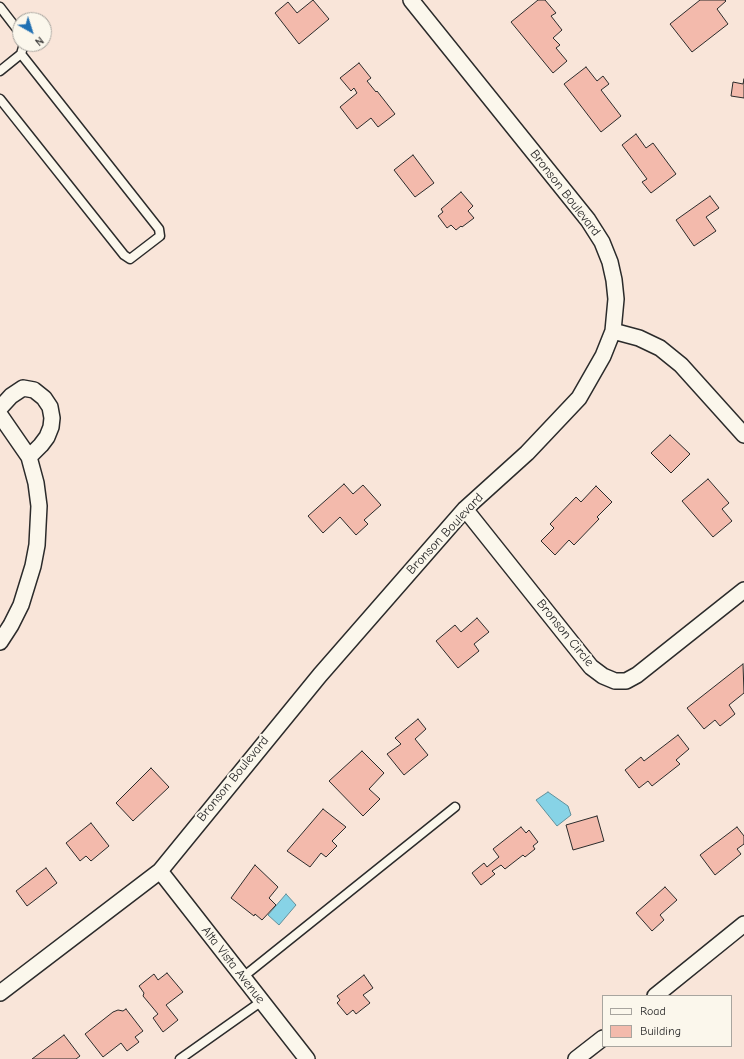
<!DOCTYPE html>
<style>
body{margin:0}
#map{position:relative;width:744px;height:1059px;overflow:hidden;background:#f9e5d9;font-family:"Comic Neue",sans-serif}
canvas{display:block}
.legend{position:absolute;left:602px;top:995px;width:130px;height:52px;box-sizing:border-box;background:#fbf7ec;border:1px solid #a8a59f;margin:0;padding:5px 7px;list-style:none;font-size:12px;color:#2b2b2b}
.legend li{display:flex;align-items:center;gap:8px;height:20px}
.legend b{width:20px;border:1px solid #a8a59f}
.north{position:absolute;left:12px;top:12px;width:40px;height:40px;box-sizing:border-box;background:#fbf7ec;border:1px solid #a8a59f;border-radius:50%;rotate:141deg;font-size:11px;font-weight:700;line-height:16px;text-align:center;color:#2b2b2b}
.north::after{content:'';display:block;margin:auto;width:14px;height:18px;background:#1f6fb2;clip-path:polygon(50% 0,100% 100%,50% 72%,0 100%)}
</style>
<div id="map">
<canvas width="744" height="1059"></canvas>
<ul class="legend">
<li><b style="height:5px;background:#fbf7ec"></b>Road</li>
<li><b style="height:11px;background:#f3baac"></b>Building</li>
</ul>
<div class="north">N</div>
</div>
<script>
const context = document.querySelector('canvas').getContext('2d');
context.lineJoin = 'round';
function fillPath(path, color) { context.fillStyle = color; context.fill(path, 'evenodd'); }
const poly = rows => new Path2D(rows.map(r => 'M' + r).join(''));
function trace(path, color, width, dash) { context.strokeStyle = color; context.lineWidth = width; context.lineCap = dash ? 'butt' : 'round'; context.setLineDash(dash || []); context.stroke(path); }
function write(font, color, halo, rows, align = 'center') {
  context.font = font + ' "Comic Neue",sans-serif'; context.lineWidth = 4; context.setLineDash([]); context.textBaseline = 'middle'; context.strokeStyle = halo; context.fillStyle = color; for (const [text, x, y, turn = 0] of rows) {
    context.save(); context.translate(x, y); context.rotate((+turn || 0) * Math.PI / 180); context.textAlign = isNaN(turn) ? turn : align; if (halo) context.strokeText(text, 0, 0); context.fillText(text, 0, 0); context.restore();
  }
}
const water = poly([
 [548,792,568,806,571,815,557,826,536,800,548,792],
 [286,894,296,905,279,925,268,915,286,894]
]);
fillPath(water, '#87d3e6');
trace(water, '#62909b', 1);
const building = poly([
 [313,0,329,19,299,44,275,13,288,2,297,13,313,0],
 [538,0,545,0,556,13,551,16,562,30,553,38,560,45,556,48,567,61,553,73,511,22,538,0],
 [700,0,725,0,726,1,717,9,728,24,692,52,670,24,700,0],
 [359,63,371,78,367,81,376,92,377,91,395,114,378,127,371,118,357,129,340,107,357,93,354,88,351,91,340,78,359,63],
 [586,67,597,81,603,76,609,84,601,90,621,116,601,132,564,84,586,67],
 [744,79,744,98,731,96,733,82,743,84,744,79],
 [636,134,646,148,653,143,676,174,651,193,642,182,647,179,622,145,636,134],
 [413,155,434,183,415,197,394,170,413,155],
 [461,192,473,206,468,211,474,218,462,227,461,226,456,230,451,225,447,228,438,216,443,212,441,209,461,192],
 [710,196,719,208,706,217,716,231,694,246,676,220,710,196],
 [670,435,690,454,671,473,651,453,670,435],
 [708,479,729,503,722,509,732,521,713,537,682,501,708,479],
 [344,484,353,494,363,485,381,505,364,520,368,524,356,535,340,517,323,533,308,516,344,484],
 [596,486,612,502,597,517,599,519,574,545,569,540,555,555,541,541,554,528,550,524,576,497,581,502,596,486],
 [477,618,489,632,474,644,479,651,458,668,436,641,455,625,461,632,477,618],
 [743,664,744,693,729,705,735,714,720,726,715,720,704,729,687,708,743,664],
 [418,719,426,729,415,739,428,755,404,775,387,754,401,744,395,738,418,719],
 [678,735,689,749,676,760,680,764,652,786,648,781,639,788,625,770,641,757,644,761,678,735],
 [362,751,384,773,369,789,380,799,363,816,329,781,362,751],
 [151,768,169,787,133,821,116,803,151,768],
 [323,809,346,827,332,841,337,846,326,857,321,853,310,867,287,851,323,809],
 [597,816,604,841,573,850,566,825,597,816],
 [91,823,109,846,91,861,86,856,80,861,66,843,91,823],
 [521,827,526,833,529,830,538,842,533,846,535,849,525,857,523,855,505,869,501,865,492,871,495,874,481,885,472,873,484,863,487,867,499,857,493,849,521,827],
 [737,827,744,836,744,844,737,849,741,854,715,875,700,855,737,827],
 [255,865,278,887,269,898,276,905,262,920,255,914,254,916,231,898,255,865],
 [46,868,57,883,27,906,16,891,46,868],
 [665,887,677,900,660,915,664,920,652,931,636,913,665,887],
 [167,973,183,992,166,1005,178,1020,163,1032,153,1018,158,1014,143,996,144,993,139,986,154,974,158,980,167,973],
 [364,975,373,988,363,995,370,1003,356,1014,353,1010,347,1015,337,1003,340,1000,337,996,364,975],
 [126,1009,143,1031,135,1037,139,1042,127,1051,121,1043,103,1057,85,1034,113,1012,118,1010,123,1011,126,1009],
 [64,1035,80,1056,76,1059,32,1059,64,1035]
]);
fillPath(building, '#f3baac');
trace(building, '#2b2b2b', 1);
const lane = poly([
 [0,7,20,33],
 [0,71,21,54,24,44],
 [0,99,124,255,130,259,160,236,159,229,21,54],
 [243,977,455,807],
 [180,1059,262,1001]
]);
const street = poly([
 [613,331,639,338,660,348,681,365,744,435],
 [0,408,11,396,23,388,34,390,44,398,50,407,52,418,51,427,47,437,41,445,29,457],
 [0,415,29,457,36,483,39,506,37,545,33,566,21,605,11,625,0,642],
 [465,509,591,667,603,676,615,681,626,681,637,675,744,590],
 [160,871,307,1059],
 [0,993,160,871,320,675,465,509,527,453,579,398,603,356,613,331,616,299,614,280,610,262,602,242,588,220,411,0],
 [655,996,744,924],
 [576,1059,603,1038]
]);
trace(lane, '#2b2b2b', 11);
trace(street, '#2b2b2b', 18);
trace(lane, '#fbf7ec', 8);
trace(street, '#fbf7ec', 15);
write('13px', '#2b2b2b', '#fbf7ec', [
 ["Bronson Boulevard",565,193,52],
 ["Bronson Boulevard",445,534,-47],
 ["Bronson Circle",565,633,51],
 ["Bronson Boulevard",233,779,-51],
 ["Alta Vista Avenue",233,965,52]
]);
</script>
